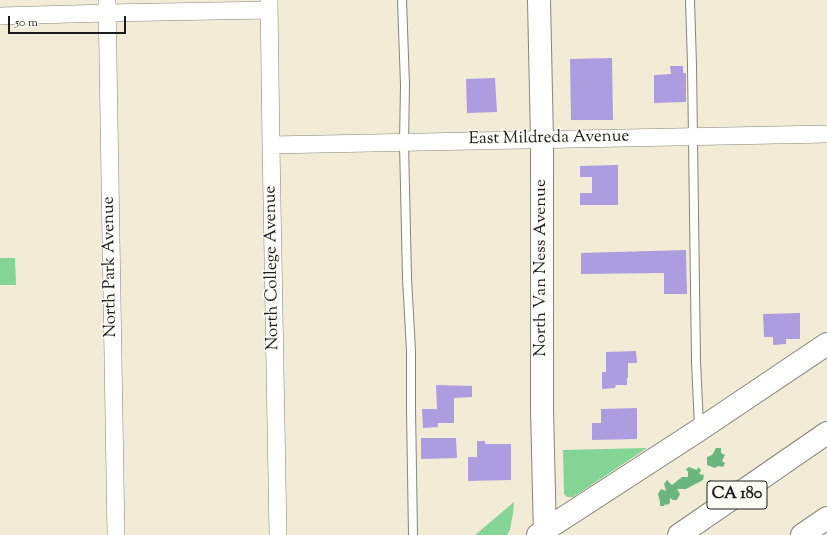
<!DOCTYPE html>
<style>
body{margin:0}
#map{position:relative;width:827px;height:535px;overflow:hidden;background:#f2ecd6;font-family:"Sorts Mill Goudy",serif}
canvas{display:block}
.scale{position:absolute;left:8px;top:16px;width:118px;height:18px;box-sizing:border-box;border:2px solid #1c1c1c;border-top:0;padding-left:5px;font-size:12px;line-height:14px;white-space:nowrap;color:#1c1c1c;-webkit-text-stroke:3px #fdfcf7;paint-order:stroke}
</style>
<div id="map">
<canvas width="827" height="535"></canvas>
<div class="scale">50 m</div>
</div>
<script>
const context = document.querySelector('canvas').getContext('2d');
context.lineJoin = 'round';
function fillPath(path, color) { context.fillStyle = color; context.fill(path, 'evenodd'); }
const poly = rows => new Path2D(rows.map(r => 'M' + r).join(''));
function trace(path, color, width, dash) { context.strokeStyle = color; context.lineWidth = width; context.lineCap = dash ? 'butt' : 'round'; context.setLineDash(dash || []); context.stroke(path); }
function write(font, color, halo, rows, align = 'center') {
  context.font = font + ' "Sorts Mill Goudy",serif'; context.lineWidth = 3; context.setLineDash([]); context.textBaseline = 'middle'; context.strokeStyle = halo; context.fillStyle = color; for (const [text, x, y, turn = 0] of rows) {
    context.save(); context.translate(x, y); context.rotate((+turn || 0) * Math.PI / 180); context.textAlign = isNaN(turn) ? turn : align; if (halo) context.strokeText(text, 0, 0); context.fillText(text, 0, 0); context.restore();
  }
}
fillPath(poly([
 [0,258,15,258,16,285,0,285],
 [647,448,573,497,567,497,564,494,563,450],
 [514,502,513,513,510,530,507,535,475,535]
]), '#84d495');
fillPath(poly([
 [716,448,721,448,721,453,725,455,722,461,725,463,723,467,718,466,715,468,707,465,707,457,712,455],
 [689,467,697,470,698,467,701,470,699,474,704,475,703,480,686,489,677,489,680,494,677,500,673,500,670,498,670,503,667,505,665,504,664,506,660,506,660,502,658,494,661,489,666,491,664,484,667,480,672,485,682,477,688,477,688,472,686,469]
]), '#6bb67e');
fillPath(poly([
 [612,58,613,120,571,120,570,59],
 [670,66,683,66,683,73,686,73,686,102,654,103,654,75,671,74],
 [495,78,497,112,467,113,466,79],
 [618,165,618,205,580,205,580,193,592,193,592,177,580,177,580,166],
 [686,250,687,294,664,294,664,273,581,274,581,253],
 [800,313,800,339,786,339,786,344,773,345,773,337,764,337,763,314],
 [636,351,637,363,628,363,628,378,627,378,627,385,616,385,615,388,602,389,602,372,606,372,606,352],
 [436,385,472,386,472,397,454,398,454,423,438,423,438,427,423,428,422,409,437,409],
 [637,408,637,439,592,440,592,423,601,423,601,409],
 [421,438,456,438,457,458,421,459],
 [477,441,485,441,485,444,511,444,511,480,468,481,468,457,477,457]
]), '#ac9ce0');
const service = poly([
 [402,0,405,85,404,143,407,278,411,351,411,408,413,535],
 [690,0,692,65,696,361,699,427]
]);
const minor = poly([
 [107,0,116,535],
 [269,0,271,145,278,535],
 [0,16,107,13,269,10],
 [271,145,827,134]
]);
const secondary = poly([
 [539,0,542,140,542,409,545,535],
 [545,530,699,430,827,344]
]);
const motorway = poly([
 [538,535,545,530],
 [679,535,827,433],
 [802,535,827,518]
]);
trace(service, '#878479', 10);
trace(minor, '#878479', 18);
trace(secondary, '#878479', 24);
trace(motorway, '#878479', 24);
trace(service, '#fff', 8);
trace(minor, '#fff', 17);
trace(secondary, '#fff', 22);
trace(motorway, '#fff', 22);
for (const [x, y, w] of [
 [737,495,60]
]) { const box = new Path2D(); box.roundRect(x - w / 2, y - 14, w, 28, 3); context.fillStyle = '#fdfcf7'; context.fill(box); trace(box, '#1c1c1c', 1); }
write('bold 16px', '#1c1c1c', null, [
 ["CA 180",737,495]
]);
write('17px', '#1c1c1c', '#fdfcf7', [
 ["East Mildreda Avenue",549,139,-1],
 ["North Park Avenue",111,267,-91],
 ["North College Avenue",273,268,-91],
 ["North Van Ness Avenue",542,268,-90]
]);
</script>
